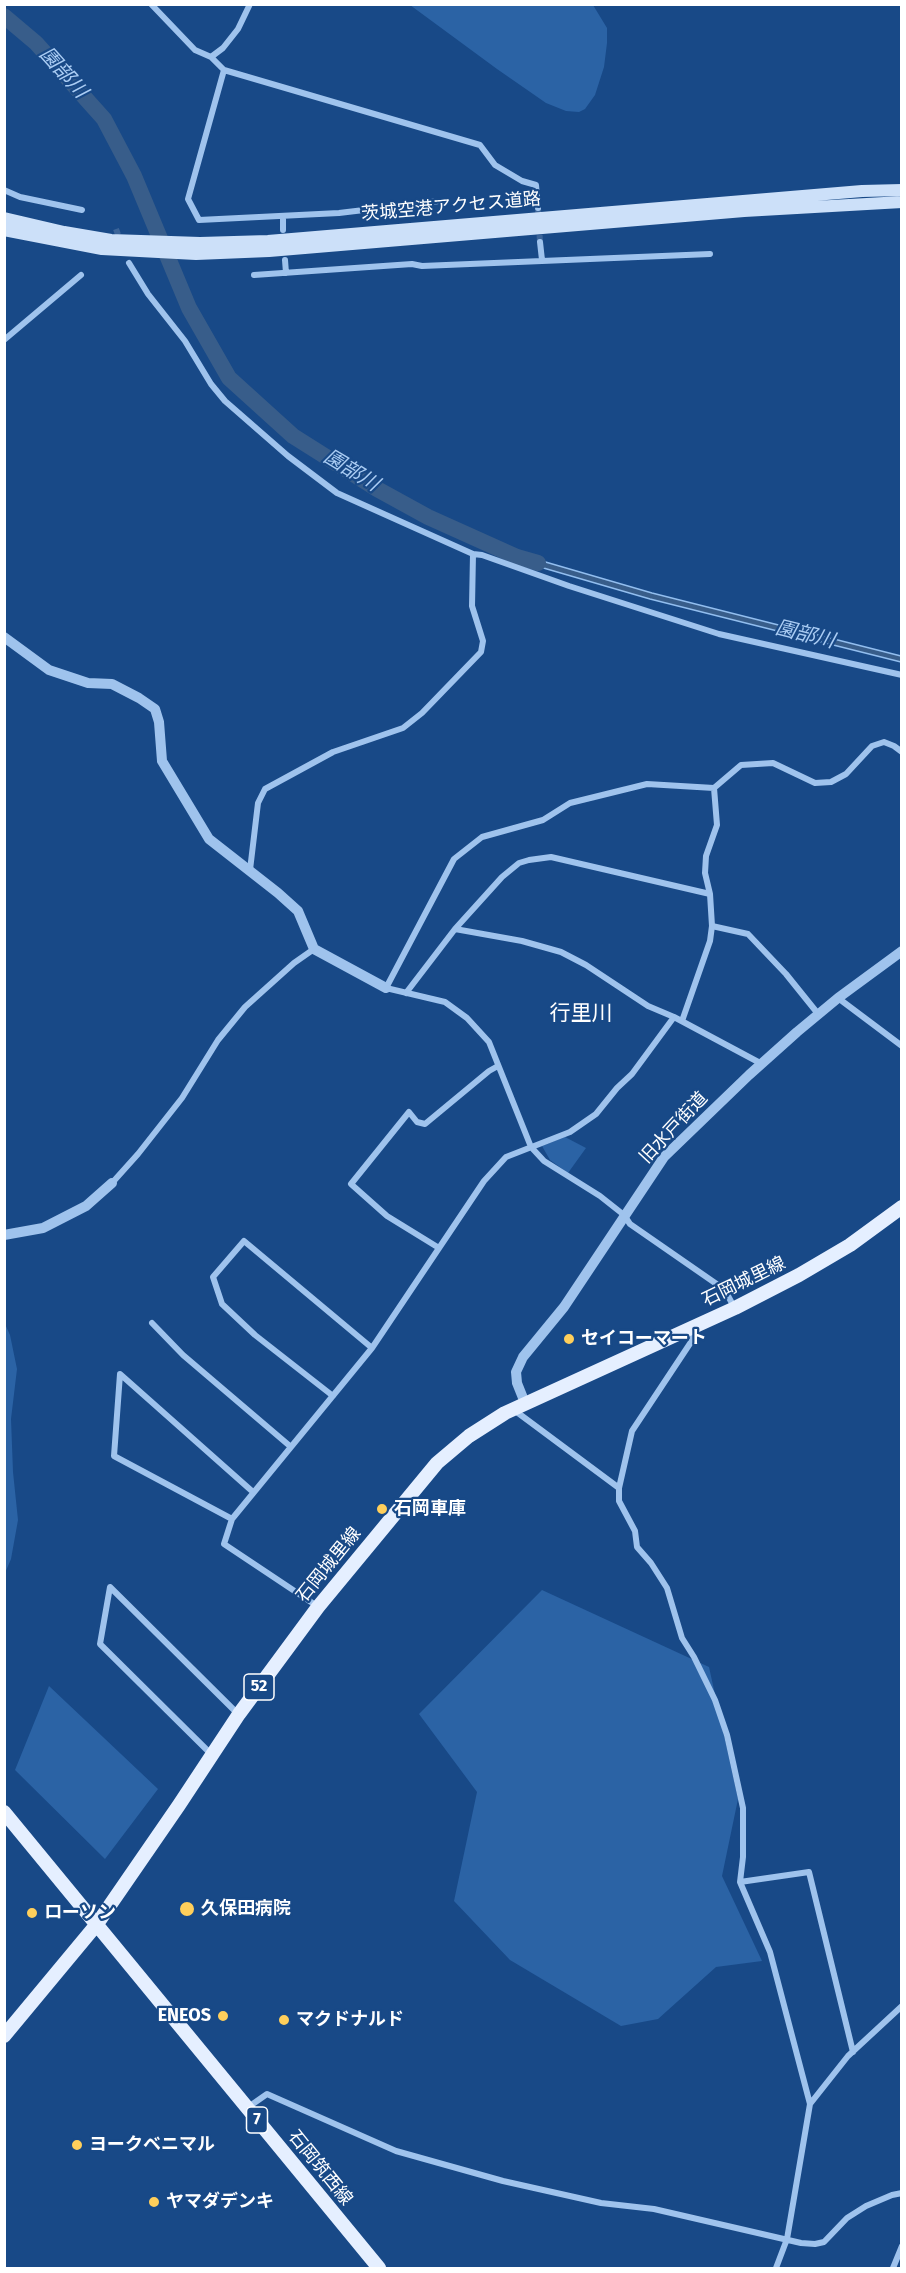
<!DOCTYPE html>
<meta charset="utf-8">
<style>
body{margin:0}
#map{position:relative;width:906px;height:2273px;overflow:hidden;background:#184987;font-family:"Fira Sans",sans-serif}
canvas{display:block}
.frame{position:absolute;inset:0;border:6px solid #fff;pointer-events:none}
</style>
<div id="map">
<canvas width="906" height="2273"></canvas>
<div class="frame"></div>
</div>
<script>
const context = document.querySelector('canvas').getContext('2d');
context.lineJoin = 'round';
function fillPath(path, color) { context.fillStyle = color; context.fill(path, 'evenodd'); }
const poly = rows => new Path2D(rows.map(r => 'M' + r).join(''));
function trace(path, color, width, dash) { context.strokeStyle = color; context.lineWidth = width; context.lineCap = dash ? 'butt' : 'round'; context.setLineDash(dash || []); context.stroke(path); }
function write(font, color, halo, rows, align = 'center') {
  context.font = font + ' "Fira Sans","Noto Sans JP",sans-serif'; context.lineWidth = 4.5; context.setLineDash([]); context.textBaseline = 'middle'; context.strokeStyle = halo; context.fillStyle = color; for (const [text, x, y, turn = 0] of rows) {
    context.save(); context.translate(x, y); context.rotate((+turn || 0) * Math.PI / 180); context.textAlign = isNaN(turn) ? turn : align; if (halo) context.strokeText(text, 0, 0); context.fillText(text, 0, 0); context.restore();
  }
}
fillPath(poly([
 [410,5,593,5,607,28,607,43,604,67,595,95,585,109,579,112,566,111,546,103,497,69],
 [565,1137,586,1148,568,1173,550,1160,542,1146],
 [5,1324,10,1335,17,1369,11,1419,13,1472,18,1520,11,1559,5,1573],
 [542,1590,709,1667,738,1799,722,1876,762,1961,716,1967,658,2019,621,2026,510,1960,454,1901,477,1792,419,1714],
 [49,1686,158,1789,105,1859,15,1770]
]), '#2b63a5');
const water = poly([
 [518,554,652,593,901,656,901,662,650,599,516,560,518,554]
]);
fillPath(water, '#385d8a');
trace(water, '#92beef', 1.5);
trace(poly([
 [4,16,36,43,104,119,134,176,189,308,229,378,293,436,377,489,428,517,517,557,538,563]
]), '#385d8a', 16);
trace(poly([
 [538,208,540,242],
 [116,229,120,240]
]), '#3b6499', 6, [6, 3]);
trace(poly([
 [151,4,195,50,211,57,223,48,238,29,250,4],
 [211,57,224,70,480,145,495,165,522,181,536,185,538,208],
 [224,70,188,199,199,220,339,213,439,201],
 [4,190,20,197,82,210],
 [283,217,283,230],
 [540,242,542,260],
 [285,260,286,273],
 [129,263,148,294,185,341,211,384,225,401,288,456,337,493,473,554,482,555,569,586,719,634,902,675],
 [254,275,412,264,422,266,710,254],
 [4,340,81,275],
 [714,788,717,825,706,856,705,873,710,894,712,926,748,934,786,974,819,1015],
 [250,870,258,803,265,789,333,752,403,728,422,713,481,652,483,641,472,606,473,554],
 [455,929,522,941,561,952,586,965,648,1006,674,1017,762,1064],
 [406,993,455,929,502,877,519,863,529,860,551,857,710,894],
 [838,998,902,1046],
 [682,1021,710,941,712,926],
 [112,1183,138,1154,182,1098,218,1040,245,1007,294,963,314,949],
 [439,1248,387,1216,351,1184,409,1112,417,1122,425,1124,489,1071,498,1066],
 [734,1307,727,1294,718,1285,630,1224,624,1215,600,1196,544,1161,531,1147,489,1042,467,1018,445,1002,386,988,454,859,482,837,543,820,570,803,647,784,714,788,741,765,773,763,815,783,831,782,846,774,872,746,884,742,894,746,902,752],
 [152,1323,183,1355,291,1447],
 [691,1328,693,1339,632,1431,619,1488,619,1501,635,1531,637,1547,651,1563,667,1588,682,1638,694,1657,715,1700,727,1735,743,1808,743,1857,740,1882,770,1952,810,2104,787,2239,776,2268],
 [333,1396,255,1335,222,1304,213,1277,244,1241,372,1348],
 [514,1410,619,1488],
 [232,1519,114,1456,120,1374,253,1492],
 [317,1606,224,1544,232,1519,372,1348,484,1181,506,1157,570,1132,596,1114,617,1088,632,1074,674,1017],
 [211,1754,100,1644,110,1587,238,1714],
 [740,1882,809,1872,853,2052],
 [810,2104,848,2056,902,2006],
 [247,2108,267,2094,396,2151,503,2181,601,2203,654,2209,801,2243,815,2244,824,2242,847,2218,866,2206,892,2195,902,2193],
 [893,2268,902,2246]
]), '#9fc3ed', 6);
trace(poly([
 [4,637,49,670,88,683,112,684,139,698,155,709,159,722,162,761,209,839,278,893,298,911,314,949,386,988],
 [4,1235,43,1228,86,1206,112,1183],
 [525,1403,517,1383,516,1372,523,1357,564,1307,664,1157,749,1075,797,1032,838,998,902,951]
]), '#9fc3ed', 10);
trace(poly([
 [4,218,64,232,111,240,200,243,268,241,862,191,902,190],
 [4,230,102,249,196,254,269,251,744,211,902,202]
]), '#cce0f9', 12);
trace(poly([
 [4,1812,379,2268],
 [4,2036,97,1924,179,1805,239,1714,318,1607,437,1463,469,1436,505,1413,735,1308,799,1275,850,1245,902,1207]
]), '#e5efff', 14);
for (const [x, y, r, color] of [
 [569,1339,6,"#ffcf5b"],
 [382,1509,6,"#ffcf5b"],
 [187,1909,8,"#ffcf5b"],
 [32,1913,6,"#ffcf5b"],
 [223,2016,6,"#ffcf5b"],
 [284,2020,6,"#ffcf5b"],
 [77,2145,6,"#ffcf5b"],
 [154,2202,6,"#ffcf5b"]
]) { const dot = new Path2D(); dot.arc(x, y, r, 0, 2 * Math.PI); context.fillStyle = color; context.fill(dot); trace(dot, '#184987', 2); }
for (const [x, y, w] of [
 [259,1687,30],
 [257,2120,21]
]) { const box = new Path2D(); box.roundRect(x - w / 2, y - 13, w, 26, 4.5); context.fillStyle = '#184987'; context.fill(box); trace(box, '#fff', 1.5); }
write('bold 16px', '#fff', null, [
 ["52",259,1687],
 ["7",257,2120]
]);
write('18px', '#fff', '#184987', [
 ["茨城空港アクセス道路",451,207,-5],
 ["旧水戸街道",674,1128,-47],
 ["石岡城里線",744,1282,-26],
 ["石岡城里線",329,1565,-51],
 ["石岡筑西線",320,2168,51]
]);
write('bold 18px', '#fff', '#184987', [
 ["セイコーマート",581,1339],
 ["石岡車庫",394,1509],
 ["久保田病院",201,1909],
 ["ローソン",44,1913],
 ["ENEOS",211,2016,"right"],
 ["マクドナルド",296,2020],
 ["ヨークベニマル",89,2145],
 ["ヤマダデンキ",166,2202]
], 'left');
write('italic 20px', '#abcdf4', '#184987', [
 ["園部川",63,73,48],
 ["園部川",351,471,31],
 ["園部川",805,635,14]
]);
write('21px', '#fff', '#184987', [
 ["行里川",581,1014]
]);
</script>
